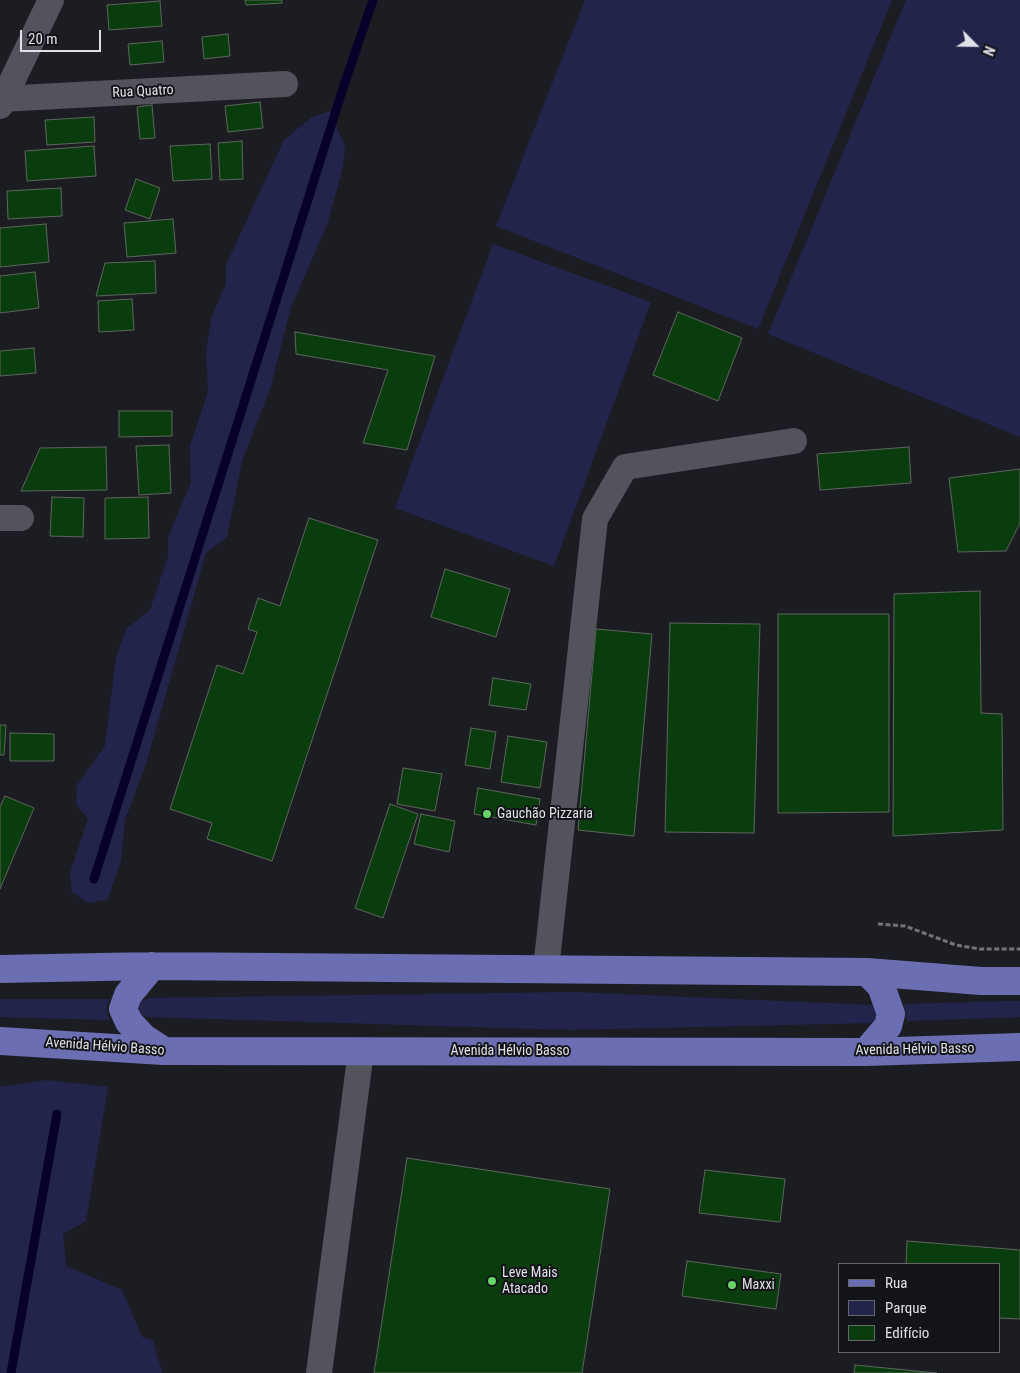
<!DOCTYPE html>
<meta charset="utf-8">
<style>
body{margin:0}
#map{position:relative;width:1020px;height:1373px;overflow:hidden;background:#1c1d23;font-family:"Roboto Condensed",sans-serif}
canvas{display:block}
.legend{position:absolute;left:838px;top:1263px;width:162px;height:90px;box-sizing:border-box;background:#13141a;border:1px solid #65666c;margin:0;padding:6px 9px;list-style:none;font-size:15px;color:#e0e1e6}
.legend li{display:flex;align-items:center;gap:10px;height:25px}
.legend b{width:25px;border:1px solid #65666c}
.north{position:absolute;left:950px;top:20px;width:50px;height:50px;-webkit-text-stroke:4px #13141a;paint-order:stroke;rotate:113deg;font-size:14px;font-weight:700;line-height:20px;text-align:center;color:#e0e1e6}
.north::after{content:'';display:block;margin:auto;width:18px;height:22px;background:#e0e1e6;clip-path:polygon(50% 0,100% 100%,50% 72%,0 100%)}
.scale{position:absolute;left:20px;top:30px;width:81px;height:22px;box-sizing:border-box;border:2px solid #e0e1e6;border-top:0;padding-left:6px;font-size:15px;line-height:18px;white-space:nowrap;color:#e0e1e6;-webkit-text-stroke:4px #13141a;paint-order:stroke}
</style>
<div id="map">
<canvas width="1020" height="1373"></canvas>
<ul class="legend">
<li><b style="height:6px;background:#6c6eb3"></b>Rua</li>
<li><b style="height:14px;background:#23244c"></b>Parque</li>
<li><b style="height:14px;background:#0a3d0d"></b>Edifício</li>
</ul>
<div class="north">N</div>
<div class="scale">20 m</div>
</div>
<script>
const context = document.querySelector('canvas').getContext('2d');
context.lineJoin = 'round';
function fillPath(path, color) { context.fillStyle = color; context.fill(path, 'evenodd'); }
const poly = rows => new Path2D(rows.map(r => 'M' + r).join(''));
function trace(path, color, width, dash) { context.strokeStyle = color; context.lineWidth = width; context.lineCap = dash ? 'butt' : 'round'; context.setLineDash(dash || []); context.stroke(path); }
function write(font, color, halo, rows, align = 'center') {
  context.font = font + ' "Roboto Condensed",sans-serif'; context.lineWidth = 4; context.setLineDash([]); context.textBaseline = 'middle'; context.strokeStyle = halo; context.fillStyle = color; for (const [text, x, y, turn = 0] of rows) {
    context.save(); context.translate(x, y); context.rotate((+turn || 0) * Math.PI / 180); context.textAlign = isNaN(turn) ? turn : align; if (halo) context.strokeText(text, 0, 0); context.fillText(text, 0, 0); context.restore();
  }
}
fillPath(poly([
 [585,0,892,0,758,329,496,226],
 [906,0,1020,0,1020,437,768,334],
 [330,111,345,147,343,167,327,225,291,307,270,389,242,461,227,537,206,553,146,764,125,820,121,860,108,899,88,903,72,892,70,873,88,819,76,804,77,785,105,746,116,658,126,629,150,610,168,556,168,537,191,483,190,446,208,392,206,354,211,318,226,284,226,265,284,140,312,117],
 [493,244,651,302,554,566,395,508],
 [573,992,873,1005,880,1011,879,1018,871,1023,570,1030,148,1017,140,1014,139,1002,149,998],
 [0,999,110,999,107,1005,107,1014,110,1020,0,1017],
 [1006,1001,1020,1001,1020,1017,907,1021,904,1004],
 [47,1080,108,1087,86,1221,63,1234,66,1266,122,1290,142,1337,153,1340,162,1373,0,1373,0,1087]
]), '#23244c');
trace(poly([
 [94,879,344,85,373,0],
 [11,1373,57,1114]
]), '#06002b', 9);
const building = poly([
 [245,0,282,0,282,3,246,5,245,0],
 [160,1,162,26,109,30,107,5,160,1],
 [228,34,230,56,204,59,202,37,228,34],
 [162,41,164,62,130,65,128,44,162,41],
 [260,102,263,128,228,132,225,106,260,102],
 [152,105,155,138,140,139,137,107,152,105],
 [94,117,95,142,47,145,45,120,94,117],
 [242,141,243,179,220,180,218,143,242,141],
 [210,144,212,179,173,181,170,146,210,144],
 [94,146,96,176,27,181,25,151,94,146],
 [136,179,160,188,150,219,125,210,136,179],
 [61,188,62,216,8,219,7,191,61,188],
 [173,219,176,253,127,257,124,223,173,219],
 [46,224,49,262,0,267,0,228,46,224],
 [155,261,156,293,96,296,105,263,155,261],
 [35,272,39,308,0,313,0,276,35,272],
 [132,299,134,330,99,332,98,301,132,299],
 [678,312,742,338,718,401,653,375,678,312],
 [295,332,435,356,407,450,363,443,388,370,296,354,295,332],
 [34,348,36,373,0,376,0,351,34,348],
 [119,411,172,411,172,436,119,437,119,411],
 [169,445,171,493,139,495,136,446,169,445],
 [106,447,107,490,21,491,40,448,106,447],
 [909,447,911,483,820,490,817,454,909,447],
 [1020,469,1020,523,1006,551,958,552,949,478,1020,469],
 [52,497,84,498,83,537,50,536,52,497],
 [148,497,149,538,105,539,105,498,148,497],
 [309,518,378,540,272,861,207,839,212,823,170,809,217,665,243,674,257,632,248,629,258,598,280,606,309,518],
 [445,569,510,589,496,637,431,617,445,569],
 [980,591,981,713,1002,714,1003,830,893,836,894,594,980,591],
 [778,614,889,614,889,812,778,813,778,614],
 [670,623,760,624,754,833,665,832,670,623],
 [596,629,652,634,634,836,578,830,596,629],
 [493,678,531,684,526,710,489,705,493,678],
 [0,725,6,725,4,755,0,755,0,725],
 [471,728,496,732,490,769,465,765,471,728],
 [10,733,54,734,54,761,10,761,10,733],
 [508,736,547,742,540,788,501,782,508,736],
 [403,768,442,774,435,811,397,804,403,768],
 [478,788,540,799,536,825,474,814,478,788],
 [5,796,34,808,0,889,0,807,5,796],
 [390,804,418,814,383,918,355,908,390,804],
 [421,814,455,821,449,852,414,844,421,814],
 [407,1158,610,1189,582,1373,374,1373,407,1158],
 [705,1170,785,1179,780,1222,699,1213,705,1170],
 [907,1241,1020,1250,1020,1319,999,1318,999,1264,906,1264,907,1241],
 [687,1261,781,1274,776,1309,682,1296,687,1261],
 [855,1365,937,1373,854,1373,855,1365]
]);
fillPath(building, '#0a3d0d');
trace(building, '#5f655e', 1);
trace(poly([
 [878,924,905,926,956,945,980,949,1020,949]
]), '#73747a', 3, [5, 2.5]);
trace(poly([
 [0,99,285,84],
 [0,106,51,0],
 [0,518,21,518],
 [546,969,595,519,625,467,794,441],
 [319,1373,361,1051]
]), '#53545b', 26);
trace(poly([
 [152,966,128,995,123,1009,129,1022,144,1038,164,1051],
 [0,969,152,966,867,972,981,981,1020,981],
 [0,1041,164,1051,866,1052,1020,1047],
 [866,1052,888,1026,891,1014,881,986,867,972]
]), '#6c6eb3', 28);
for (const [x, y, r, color] of [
 [487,814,5,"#66d466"],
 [492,1281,5,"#66d466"],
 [732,1285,5,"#66d466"]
]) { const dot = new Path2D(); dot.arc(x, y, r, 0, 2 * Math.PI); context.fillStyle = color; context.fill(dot); trace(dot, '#13141a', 2); }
write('14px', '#e0e1e6', '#13141a', [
 ["Rua Quatro",143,92,-3],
 ["Avenida Hélvio Basso",105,1047,4],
 ["Avenida Hélvio Basso",915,1050,-1],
 ["Avenida Hélvio Basso",510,1051]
]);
write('14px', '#e0e1e6', '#13141a', [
 ["Gauchão Pizzaria",497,814],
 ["Leve Mais",502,1273],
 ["Atacado",502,1289],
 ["Maxxi",742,1285]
], 'left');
</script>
